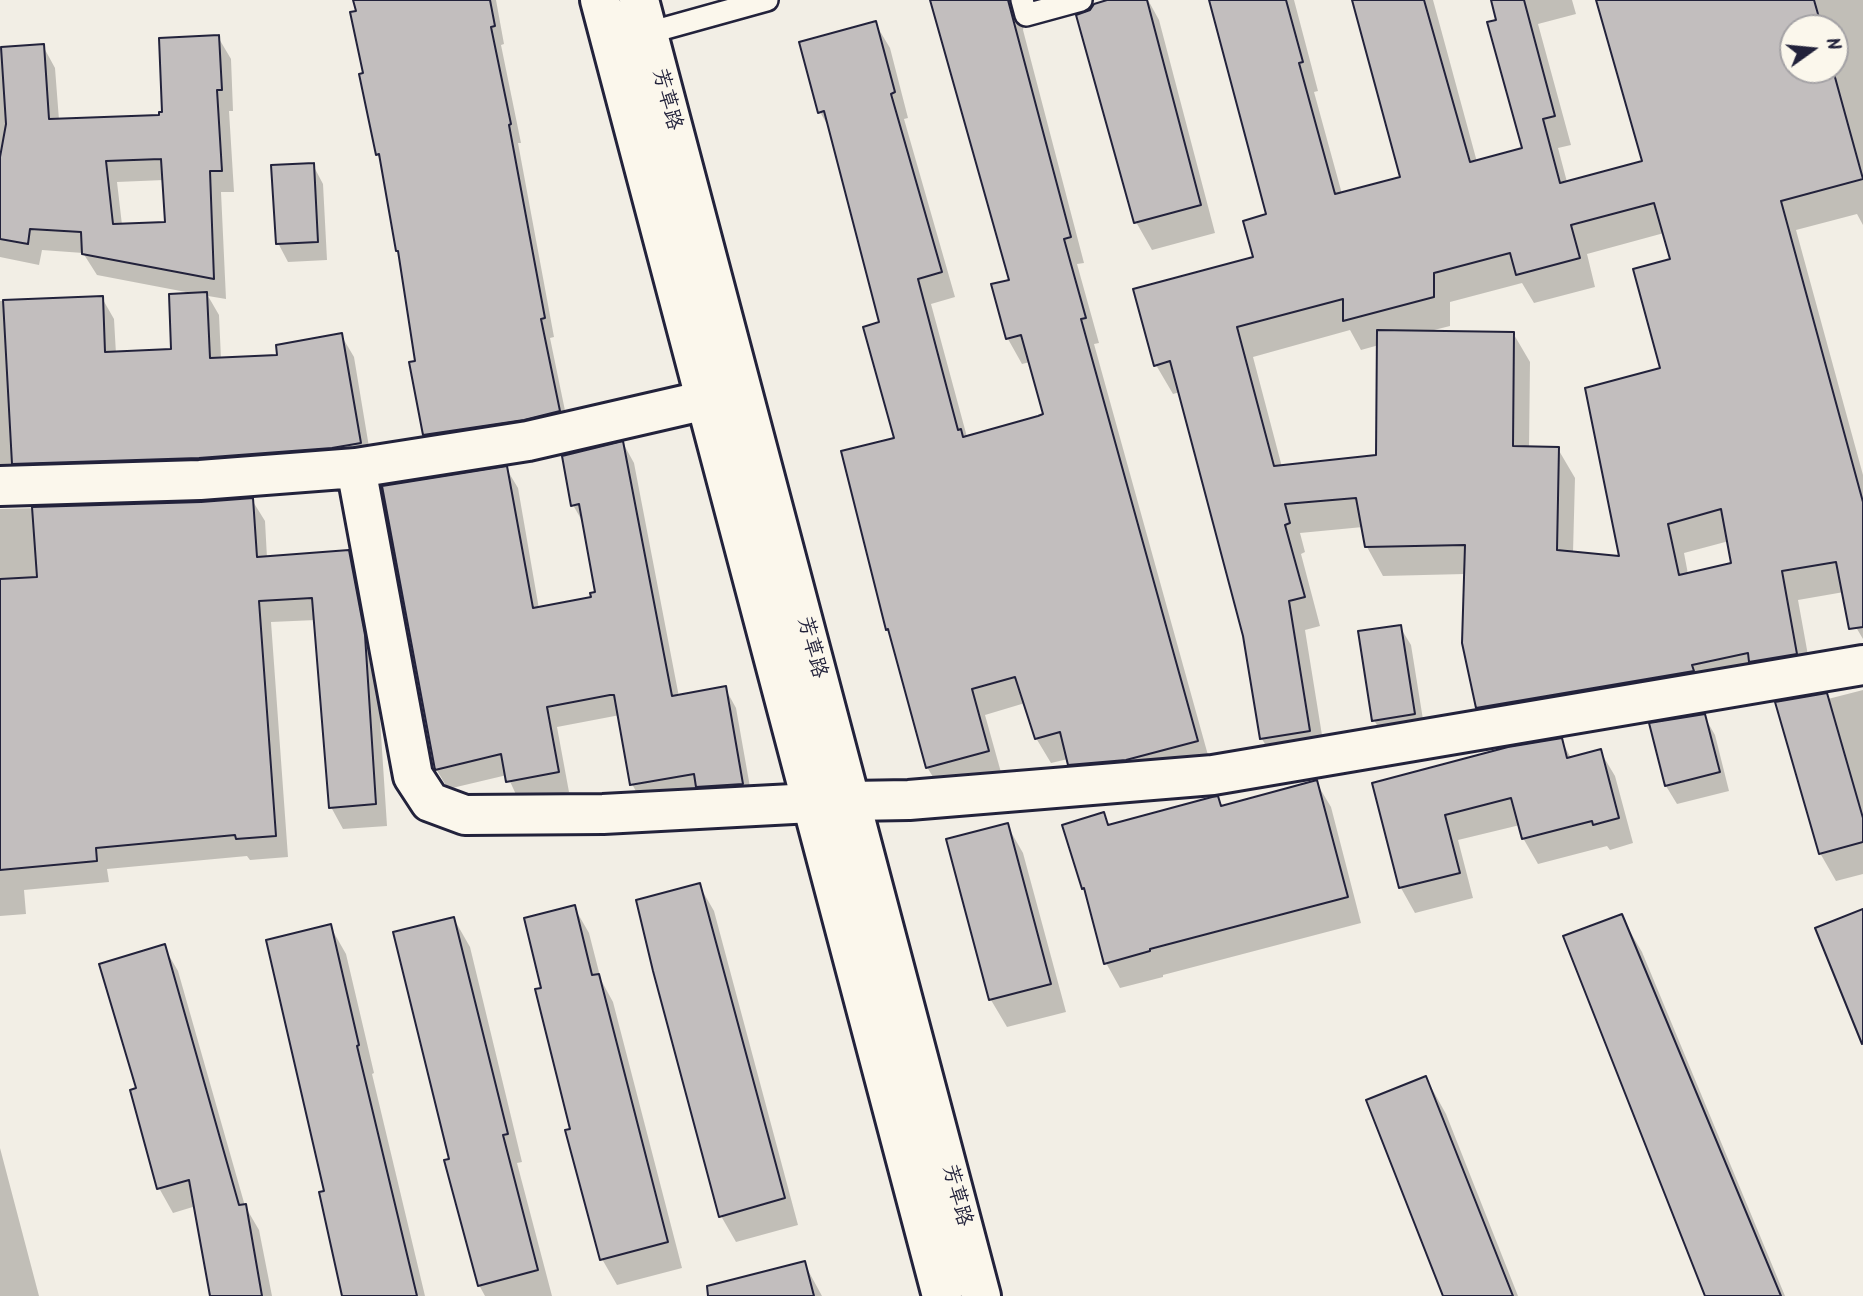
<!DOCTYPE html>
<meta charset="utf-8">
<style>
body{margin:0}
#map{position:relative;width:1863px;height:1296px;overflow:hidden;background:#f2eee5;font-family:Kalam,sans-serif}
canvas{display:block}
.north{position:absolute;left:1779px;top:14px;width:70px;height:70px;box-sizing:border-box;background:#fbf7ec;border:2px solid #a4a2a5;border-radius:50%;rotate:75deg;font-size:19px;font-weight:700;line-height:28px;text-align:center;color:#22223b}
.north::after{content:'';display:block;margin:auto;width:24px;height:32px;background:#22223b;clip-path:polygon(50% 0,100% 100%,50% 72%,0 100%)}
</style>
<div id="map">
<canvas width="1863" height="1296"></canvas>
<div class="north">N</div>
</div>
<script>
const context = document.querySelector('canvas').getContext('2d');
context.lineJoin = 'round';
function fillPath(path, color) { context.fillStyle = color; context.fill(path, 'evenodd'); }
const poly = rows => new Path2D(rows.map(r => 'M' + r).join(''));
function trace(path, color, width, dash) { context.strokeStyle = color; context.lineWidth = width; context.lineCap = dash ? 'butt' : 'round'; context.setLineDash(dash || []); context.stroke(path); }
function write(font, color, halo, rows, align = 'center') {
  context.font = font + ' Kalam,"LXGW WenKai TC",sans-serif'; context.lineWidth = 6; context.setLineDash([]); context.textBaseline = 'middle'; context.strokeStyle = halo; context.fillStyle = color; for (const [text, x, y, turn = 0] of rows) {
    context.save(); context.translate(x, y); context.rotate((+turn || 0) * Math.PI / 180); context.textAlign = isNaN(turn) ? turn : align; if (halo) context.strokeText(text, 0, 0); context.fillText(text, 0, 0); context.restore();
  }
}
fillPath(poly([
 [355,0,496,0,504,44,501,45,521,143,518,143,554,337,550,338,569,430,436,453,425,435,401,257,398,251,382,162,377,154],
 [933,0,1019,0,1025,20,1023,30,1084,263,1077,264,1099,343,1094,344,1211,766,1084,790,1068,759,1051,763,1036,738,1025,703,985,715,1002,776,942,792,927,767,892,636,888,629,896,440,881,323,831,131,820,112,801,43,875,23,890,48,908,118,904,119,955,297,931,304,967,437,1045,415,1030,362,1022,364,1008,339,994,286,1011,281],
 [1114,0,1148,0,1159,20,1215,233,1152,250,1136,222],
 [1211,0,1294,0,1318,91,1314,92,1342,194,1403,178,1354,0,1433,0,1477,162,1524,149,1493,0,1572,0,1576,14,1538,24,1571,145,1558,148,1567,182,1644,162,1598,0,1863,0,1863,225,1857,214,1796,230,1863,475,1863,639,1847,612,1844,592,1798,600,1813,683,1494,737,1477,708,1465,574,1383,576,1367,547,1363,527,1300,533,1305,552,1301,554,1320,626,1305,630,1326,760,1279,768,1262,739,1245,635,1180,392,1173,394,1156,365,1255,258,1268,216],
 [1793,28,1835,28,1835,70,1793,70],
 [1664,233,1672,261,1662,369,1621,558,1573,553,1575,478,1558,449,1529,448,1530,362,1513,333,1430,331,1450,326,1450,302,1522,283,1534,303,1595,287,1587,254],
 [1350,330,1361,350,1379,345,1378,457,1282,467,1253,357],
 [1729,541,1733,565,1688,574,1684,553],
 [218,37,231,59,233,111,229,111,234,192,221,192,226,299,208,296,219,315,221,359,279,356,341,335,354,357,372,465,0,490,0,301,102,298,114,319,116,354,173,351,191,293,97,275,83,253,42,250,39,265,0,257,0,49,43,46,55,68,59,120,161,117],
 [164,180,166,223,122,225,117,182],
 [313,165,323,184,327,260,288,262,278,243],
 [623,443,634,463,679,697,725,688,736,708,753,804,643,804,632,784,620,715,557,727,569,792,519,801,507,775,448,789,435,767,506,468,518,488,539,609,593,598,597,593,585,526,573,505],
 [252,500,265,521,267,558,348,552,360,574,376,658,387,826,343,829,331,807,316,620,271,622,288,857,250,860,247,856,107,869,109,882,24,890,26,914,0,916,0,509,201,504],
 [1400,627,1411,645,1425,732,1385,739,1374,720],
 [1863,690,1863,874,1836,881,1820,853,1828,699],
 [1704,716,1715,735,1729,791,1677,804,1666,786],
 [1561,740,1571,758,1600,751,1615,776,1633,843,1610,850,1607,846,1538,864,1523,838,1520,825,1458,840,1473,898,1415,913,1401,888,1374,784],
 [1316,782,1331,807,1361,923,1163,975,1163,977,1120,988,1106,963,1084,888,1104,815,1110,826,1217,798,1222,807],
 [1007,825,1023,853,1066,1012,1007,1027,991,1000,948,841],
 [699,885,714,911,798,1225,736,1242,721,1216],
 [574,907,589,933,601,980,613,1002,682,1268,617,1285,602,1259,572,1130,543,989],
 [1621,916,1642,952,1785,1296,1707,1296],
 [454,919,470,947,522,1162,517,1163,552,1296,485,1296,479,1285],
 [330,926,346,954,374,1073,372,1074,425,1296,344,1296,326,1192],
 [164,947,178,971,245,1206,259,1230,272,1296,212,1296,196,1206,173,1213,159,1188,138,1090],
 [1426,1078,1446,1114,1518,1296,1445,1296],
 [0,1148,39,1296,0,1296],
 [804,1263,822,1296,756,1296]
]), '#0003');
const building = poly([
 [353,0,490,0,495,26,491,27,511,124,509,125,545,318,541,319,560,411,524,420,423,435,409,362,415,361,398,251,396,251,379,154,376,155,359,74,363,73,350,12,356,11,353,0],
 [930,0,1008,0,1071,237,1064,239,1086,318,1081,319,1198,741,1126,760,1068,765,1060,732,1035,739,1015,677,972,689,989,751,926,768,888,629,886,630,841,451,894,438,863,327,879,322,824,111,818,113,799,42,876,21,895,92,891,94,942,272,918,279,958,430,961,429,963,437,1038,416,1043,414,1021,335,1006,339,991,284,1009,280,930,0],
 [1107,0,1147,0,1201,205,1134,223,1076,15,1090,10,1094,4,1107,0],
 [1209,0,1286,0,1303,62,1299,63,1335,194,1400,177,1352,0,1424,0,1470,162,1522,148,1487,22,1496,20,1491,0,1524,0,1555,116,1543,119,1560,183,1642,161,1596,0,1814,0,1822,28,1793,28,1793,70,1833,70,1863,179,1781,201,1863,502,1863,627,1849,629,1836,562,1782,571,1797,654,1749,662,1748,653,1692,665,1694,671,1476,708,1462,643,1465,545,1365,547,1356,498,1285,504,1290,523,1285,525,1305,597,1289,601,1310,731,1260,739,1243,636,1170,361,1154,366,1133,289,1253,257,1243,221,1266,214,1209,0],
 [1654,203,1670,259,1633,269,1660,368,1585,388,1619,556,1557,550,1559,447,1513,446,1514,332,1377,330,1376,455,1274,466,1237,327,1343,299,1343,321,1434,297,1434,273,1510,253,1516,275,1580,258,1571,225,1654,203],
 [1721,509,1731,563,1679,575,1668,524,1721,509],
 [219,35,222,90,217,90,222,171,210,171,214,279,82,254,81,232,30,229,28,244,0,239,0,157,6,124,1,47,44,44,49,119,159,115,159,112,162,112,159,38,219,35],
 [161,159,165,222,113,224,106,161,161,159],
 [314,163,318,242,276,244,271,165,314,163],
 [207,292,210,358,277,355,276,345,342,333,361,443,332,448,199,458,12,464,3,300,103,296,105,352,171,349,169,294,207,292],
 [623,441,672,696,726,686,743,784,696,787,694,774,630,785,614,695,610,695,547,707,559,772,506,782,501,754,435,770,382,486,507,466,533,608,591,597,590,593,595,592,579,504,571,506,562,456,623,441],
 [253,498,257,557,349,550,365,635,376,804,329,808,312,598,259,601,276,836,236,839,235,835,96,848,97,861,0,870,0,579,37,577,32,507,201,502,253,498],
 [1401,625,1415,714,1372,721,1358,631,1401,625],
 [1827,693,1863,818,1863,842,1819,854,1775,702,1827,693],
 [1705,714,1720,772,1665,786,1649,723,1705,714],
 [1562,738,1567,758,1601,749,1619,818,1593,825,1592,821,1522,839,1511,798,1445,815,1460,873,1399,888,1372,783,1508,747,1562,738],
 [1317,780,1348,897,1150,949,1150,951,1104,964,1084,888,1082,889,1062,825,1104,812,1108,825,1212,797,1218,796,1221,806,1317,780],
 [1008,823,1051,984,989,1000,946,839,1008,823],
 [700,883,785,1198,719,1217,653,971,636,900,700,883],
 [575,905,592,975,599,974,668,1242,600,1260,565,1130,570,1129,535,989,541,988,524,918,575,905],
 [1863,909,1863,1043,1862,1044,1815,928,1863,909],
 [1622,914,1781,1296,1705,1296,1563,936,1622,914],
 [454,917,508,1134,503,1135,538,1270,478,1286,444,1160,449,1159,393,932,454,917],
 [331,924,359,1045,357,1046,417,1296,342,1296,319,1192,324,1191,266,940,331,924],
 [165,944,239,1205,246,1204,262,1296,210,1296,189,1180,157,1189,130,1090,136,1088,99,964,165,944],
 [1426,1076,1513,1296,1443,1296,1366,1100,1426,1076],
 [805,1261,814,1296,708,1296,707,1286,805,1261]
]);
fillPath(building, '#c2bebe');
trace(building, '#22223b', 2);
const service = poly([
 [1022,0,1026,15,1081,0],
 [648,33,767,0]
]);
const minor = poly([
 [356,468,528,441,706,400],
 [0,486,200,480,356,468,413,776,430,802,465,815,603,814,850,801,909,800,1213,775,1863,665]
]);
const tertiary = poly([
 [600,0,942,1296],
 [639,0,981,1296]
]);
trace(service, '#22223b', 26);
trace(minor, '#22223b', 44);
trace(tertiary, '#22223b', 44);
trace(service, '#fbf7ec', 21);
trace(minor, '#fbf7ec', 38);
trace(tertiary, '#fbf7ec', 38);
write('21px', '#22223b', '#fbf7ec', [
 ["芳草路",665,100,75],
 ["芳草路",810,648,75],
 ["芳草路",955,1196,75]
]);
</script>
